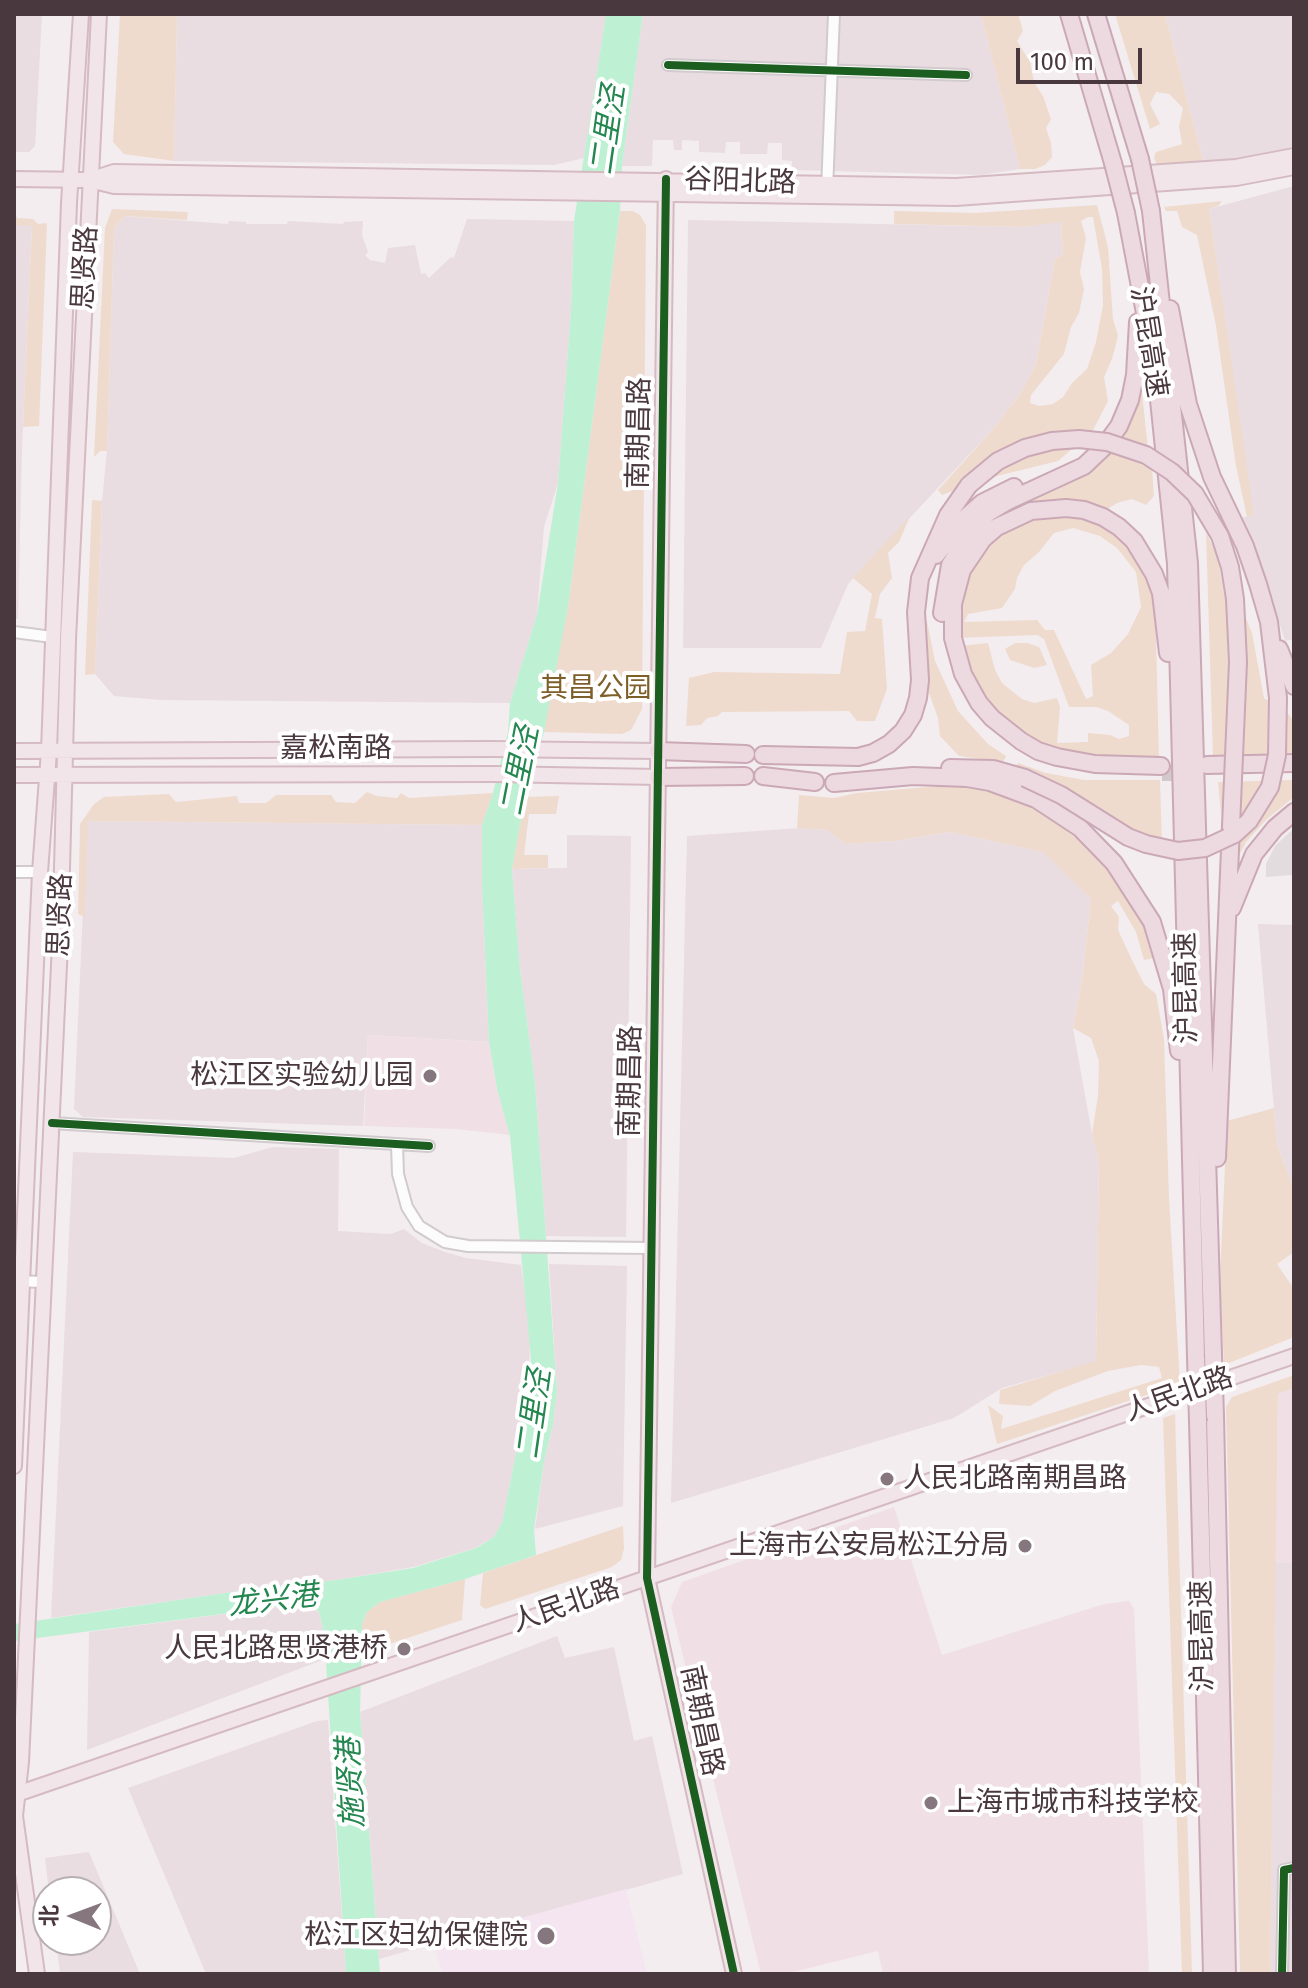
<!DOCTYPE html>
<meta charset="utf-8">
<style>
body{margin:0}
#map{position:relative;width:1308px;height:1988px;overflow:hidden;background:#f3edef;font-family:"Fira Sans","Noto Sans SC",sans-serif}
canvas{display:block}
.frame{position:absolute;inset:0;border:16px solid #4a383f;pointer-events:none}
.north{position:absolute;left:32px;top:1876px;width:80px;height:80px;box-sizing:border-box;background:#fff;border:2px solid #b7afb2;border-radius:50%;rotate:271deg;font-size:22px;font-weight:700;line-height:32px;text-align:center;color:#4a383f}
.north::after{content:'';display:block;margin:auto;width:28px;height:36px;background:#85777d;clip-path:polygon(50% 0,100% 100%,50% 72%,0 100%)}
.scale{position:absolute;left:1016px;top:48px;width:126px;height:36px;box-sizing:border-box;border:4px solid #4a383f;border-top:0;padding-left:10px;font-size:24px;line-height:28px;white-space:nowrap;color:#4a383f;-webkit-text-stroke:6px #fff;paint-order:stroke}
</style>
<div id="map">
<canvas width="1308" height="1988"></canvas>
<div class="frame"></div>
<div class="north">北</div>
<div class="scale">100 m</div>
</div>
<script>
const context = document.querySelector('canvas').getContext('2d');
context.lineJoin = 'round';
function fillPath(path, color) { context.fillStyle = color; context.fill(path, 'evenodd'); }
const poly = rows => new Path2D(rows.map(r => 'M' + r).join(''));
function trace(path, color, width, dash) { context.strokeStyle = color; context.lineWidth = width; context.lineCap = dash ? 'butt' : 'round'; context.setLineDash(dash || []); context.stroke(path); }
function write(font, color, halo, rows, align = 'center') {
  context.font = font + ' "Fira Sans","Noto Sans SC",sans-serif'; context.lineWidth = 8; context.setLineDash([]); context.textBaseline = 'middle'; context.strokeStyle = halo; context.fillStyle = color; for (const [text, x, y, turn = 0] of rows) {
    context.save(); context.translate(x, y); context.rotate((+turn || 0) * Math.PI / 180); context.textAlign = isNaN(turn) ? turn : align; if (halo) context.strokeText(text, 0, 0); context.fillText(text, 0, 0); context.restore();
  }
}
fillPath(poly([
 [14,14,42,14,35,146,29,152,14,152],
 [177,14,606,14,584,158,554,165,174,161],
 [643,14,981,14,1020,169,981,175,792,170,792,161,782,160,782,143,768,143,767,154,740,154,740,142,726,142,725,153,699,152,699,141,682,140,682,150,674,150,673,140,653,140,652,166,622,166],
 [1165,14,1294,14,1294,148,1248,159,1203,161],
 [1294,186,1294,639,1285,641,1258,556,1241,518,1253,515,1209,209],
 [124,216,228,224,229,221,246,222,246,224,287,224,288,221,343,224,344,222,363,221,362,235,368,252,365,255,370,260,385,263,388,248,415,245,421,274,425,273,429,278,451,257,454,258,467,219,574,221,571,311,558,483,544,527,537,614,510,703,161,700,114,696,95,674,102,501,107,451,114,229],
 [688,220,1023,227,1061,221,1063,255,1055,259,1036,364,1020,394,995,427,848,584,821,648,683,648],
 [14,225,32,225,22,449,18,619,14,619],
 [87,821,482,825,482,886,489,1042,368,1035,363,1126,83,1117,74,1109],
 [800,828,827,830,845,844,895,841,950,832,1044,852,1091,899,1082,980,1073,1028,1092,1134,1099,1162,1096,1362,1002,1388,954,1418,671,1503,687,836],
 [567,835,631,836,626,1237,546,1236,535,1082,520,969,512,869,567,868],
 [1294,884,1294,1190,1277,1144,1258,924,1293,925],
 [273,1147,339,1149,338,1231,391,1234,404,1229,422,1243,445,1252,466,1258,521,1265,530,1326,529,1390,502,1522,494,1537,475,1548,413,1567,336,1580,232,1592,51,1618,73,1152,234,1158],
 [549,1264,627,1266,623,1506,535,1529,544,1462,553,1424,557,1391],
 [1275,1563,1294,1563,1294,1974,1270,1974],
 [300,1604,311,1606,319,1613,324,1632,325,1659,87,1750,89,1632],
 [557,1636,565,1658,614,1647,634,1741,652,1736,683,1874,379,1959,360,1712],
 [328,1720,346,1974,206,1974,128,1788,317,1721],
 [89,1852,140,1974,60,1974,56,1940,96,1940,96,1892,49,1892,45,1858]
]), '#e9dde1');
fillPath(poly([
 [368,1035,489,1042,497,1089,510,1135,456,1129,364,1126],
 [1294,1388,1294,1563,1275,1563,1278,1394],
 [894,1507,942,1655,1104,1604,1129,1601,1134,1609,1149,1974,883,1974,878,1951,785,1974,761,1974,671,1607,682,1582]
]), '#f0e0e5');
fillPath(poly([
 [626,1889,647,1974,442,1974,434,1942]
]), '#f5e5f1');
fillPath(poly([
 [120,14,177,14,174,161,124,154,113,142],
 [981,14,1018,14,1023,31,1017,41,1030,62,1034,82,1043,96,1051,119,1046,128,1051,143,1052,157,1045,165,1035,169,1020,169],
 [1115,14,1165,14,1203,161,1201,166,1159,171,1154,158,1156,152,1182,144,1179,126,1183,108,1169,94,1156,92,1150,104,1160,124,1150,129],
 [1222,201,1218,206,1209,209,1254,515,1247,517,1236,466,1216,326,1197,235,1182,227,1177,211,1166,211,1164,207],
 [1097,205,1108,247,1113,319,1118,336,1112,359,1104,377,1108,401,1092,432,1058,461,985,479,942,495,938,490,995,427,1020,394,1036,364,1055,259,1063,255,1061,222,1023,227,894,224,894,211,975,213],
 [1088,217,1093,217,1102,269,1103,305,1096,342,1087,369,1072,383,1063,397,1053,404,1039,406,1030,403,1031,395,1064,354,1071,327,1079,313,1084,289,1080,272,1086,238,1081,221],
 [14,208,17,218,33,219,38,224,47,223,39,426,23,427,32,226,14,225],
 [112,209,188,212,187,220,124,216,114,229,107,451,100,451,94,457,105,228],
 [620,211,633,211,640,215,646,225,642,709,631,730,622,734,544,732,549,692,568,607],
 [1137,391,1142,392,1148,450,1117,438],
 [1106,450,1129,456,1152,468,1154,496,1146,505,1132,499,1117,503,1103,512,1092,509,978,528,1041,491,1080,477],
 [92,500,102,501,95,674,85,675],
 [1068,514,1093,520,1123,540,1144,563,1155,596,1159,760,1099,760,1037,748,980,699,959,646,988,643,995,670,1002,683,1022,699,1034,703,1057,698,1060,707,1057,743,1088,742,1088,733,1110,735,1119,739,1129,736,1129,725,1108,711,1096,707,1069,707,1044,639,1037,635,956,638,958,590,990,539,1026,517],
 [1073,528,1100,536,1117,548,1136,572,1141,607,1128,634,1111,653,1091,665,1093,696,1086,699,1054,630,1045,630,1037,620,964,622,968,614,1002,608,1015,589,1017,578,1024,565,1039,552,1054,533],
 [910,516,899,542,888,553,892,578,880,594,875,618,882,619,887,689,875,721,857,721,849,711,722,712,718,716,707,718,701,725,686,726,689,678,714,672,840,674,847,632,865,631,872,594,853,578],
 [1206,532,1218,558,1224,595,1241,606,1252,633,1264,698,1286,711,1294,721,1294,753,1213,757],
 [920,621,927,621,935,661,958,711,988,744,1006,756,1003,762,959,756,940,736,938,718,929,693,927,662],
 [1015,643,1027,643,1039,647,1047,665,1034,668,1010,660,1005,649],
 [1018,763,1046,773,1084,780,1160,780,1162,845,1146,842,1015,768],
 [1294,780,1294,797,1267,819,1246,842,1239,856,1234,858,1234,813,1221,813,1218,782],
 [963,784,993,791,1047,814,1100,858,1119,882,1147,933,1155,958,1144,960,1136,932,1118,901,1111,906,1119,917,1118,930,1132,960,1144,984,1156,994,1164,1039,1169,1198,1180,1384,997,1444,988,1405,1003,1416,1001,1429,1162,1378,1159,1367,1141,1365,1108,1371,1055,1391,1030,1406,999,1404,1000,1390,1096,1361,1099,1162,1092,1134,1098,1096,1099,1061,1091,1038,1073,1028,1082,980,1091,899,1043,852,950,832,895,841,845,844,827,830,797,828,799,795,834,798,857,793],
 [367,792,377,796,397,798,401,793,409,798,493,793,482,825,88,821,85,917,78,914,80,824,94,804,104,797,169,794,176,802,237,796,239,803,266,803,276,795,331,795,336,802,355,803],
 [559,796,556,814,529,814,524,855,548,855,548,868,512,869,525,797],
 [1274,1108,1277,1144,1294,1190,1294,1252,1277,1264,1294,1289,1294,1337,1224,1365,1220,1277,1227,1121],
 [1294,1375,1294,1388,1278,1394,1270,1974,1240,1974,1226,1407,1232,1397],
 [1175,1414,1192,1974,1182,1974,1163,1418],
 [623,1526,624,1549,621,1560,612,1567,485,1609,480,1605,483,1573],
 [465,1579,462,1620,362,1653,362,1624,367,1612,380,1602]
]), '#eedbce');
fillPath(poly([
 [1294,828,1294,884,1292,875,1266,877,1266,864,1275,846]
]), '#e3dcde');
fillPath(poly([
 [606,14,643,14,622,166,620,211,568,607,544,732,526,792,512,869,520,969,535,1082,557,1391,553,1424,544,1462,534,1529,536,1555,465,1579,380,1602,367,1612,362,1624,360,1712,380,1974,346,1974,324,1632,319,1612,311,1606,300,1604,14,1641,14,1624,232,1592,336,1580,413,1568,476,1548,494,1537,502,1522,529,1390,531,1359,510,1136,497,1089,489,1042,482,886,482,825,493,793,508,732,510,703,537,614,558,483,571,311,574,221]
]), '#bef0d3');
trace(poly([
 [1162,773,1208,773]
]), '#d1c9cc', 16, [16, 8]);
const minor = poly([
 [668,65,966,75],
 [827,190,834,14],
 [14,632,52,637],
 [14,872,40,872],
 [52,1123,429,1146],
 [397,1145,398,1174,407,1207,419,1226,445,1242,468,1246,651,1248],
 [14,1281,43,1282],
 [1282,1974,1284,1870,1294,1868]
]);
const major = poly([
 [14,179,90,180,114,186,956,198,1236,178,1294,167],
 [666,179,647,1578,734,1974],
 [90,180,114,172,956,186,1236,167,1294,156],
 [14,751,491,749,658,751],
 [14,775,495,774,658,777],
 [14,1466,40,872,49,751,69,203,81,14],
 [14,1795,1294,1356],
 [37,1974,15,1816,21,1762,60,944,68,639,99,14]
]);
const highway = poly([
 [1069,14,1113,163],
 [1096,14,1140,159],
 [1151,211,1189,563,1213,1354],
 [1126,213,1156,371,1176,564,1196,1357],
 [1170,309,1188,404,1212,477,1245,546,1258,584,1269,622,1278,698],
 [936,555,964,519,982,503,1014,487],
 [942,613,950,565,973,528,988,513,1008,501,1084,466,1103,448,1119,426,1130,400,1135,375,1138,322],
 [1279,649,1294,686],
 [658,751,746,754],
 [763,755,858,757,873,753,889,744,903,731,913,715,918,698,920,680,916,612,920,578,948,515,969,485],
 [1207,765,1294,763],
 [1161,766,1095,764,1057,757,1038,751,1021,741,992,718,979,703,963,674,953,638,953,604,962,570,983,539,997,527,1031,511,1066,508,1084,510,1103,517,1119,527,1134,541,1154,574,1161,593,1168,653],
 [950,768,993,769,1025,778],
 [763,776,815,782],
 [658,777,745,776],
 [834,783,913,776,967,778,990,782,1036,799,1080,828,1114,863,1152,922,1172,989,1179,1051],
 [1232,908,1254,854,1275,828,1294,812],
 [1217,1158,1231,826],
 [1215,1416,1227,1974],
 [1198,1421,1212,1974]
]);
trace(minor, '#d1cbcd', 14);
trace(major, '#d5bac2', 18);
trace(highway, '#cba8b5', 20);
trace(minor, '#fdfcfd', 10);
trace(major, '#f2e5e9', 14);
trace(highway, '#eddae1', 16);
const highwayBridge = poly([
 [1140,159,1151,211],
 [1113,163,1126,213],
 [969,485,998,461,1025,448,1052,441,1079,439,1107,442,1146,455,1172,472,1195,494,1220,536,1230,567,1235,599,1238,662,1231,826],
 [1025,778,1061,795,1128,837,1146,844,1178,851,1205,848,1235,834,1249,821,1270,787,1277,755,1278,698],
 [1213,1354,1215,1416],
 [1196,1357,1198,1421]
]);
trace(highwayBridge, '#cba8b5', 20, []);
trace(highwayBridge, '#eddae1', 16);
trace(poly([
 [668,65,966,75],
 [666,179,647,1578,734,1974],
 [52,1123,429,1146],
 [1282,1974,1284,1870,1294,1868]
]), '#1b5e20', 8);
for (const [x, y, r, color] of [
 [430,1076,8,"#85777d"],
 [887,1479,8,"#85777d"],
 [1025,1546,8,"#85777d"],
 [404,1649,8,"#85777d"],
 [931,1803,8,"#85777d"],
 [546,1936,10,"#85777d"]
]) { const dot = new Path2D(); dot.arc(x, y, r, 0, 2 * Math.PI); context.fillStyle = color; context.fill(dot); trace(dot, '#fff', 3); }
write('28px', '#4a383f', '#fff', [
 ["谷阳北路",740,182,2],
 ["思贤路",86,268,-87],
 ["沪昆高速",1148,342,81],
 ["南期昌路",640,433,-89],
 ["嘉松南路",336,749],
 ["思贤路",61,915,-88],
 ["沪昆高速",1187,988,-91],
 ["南期昌路",631,1081,-89],
 ["人民北路",1179,1395,-19],
 ["人民北路",566,1606,-19],
 ["沪昆高速",1203,1636,-91],
 ["南期昌路",701,1721,78]
]);
write('28px', '#7e5f29', '#fff', [
 ["其昌公园",596,689]
]);
write('28px', '#4a383f', '#fff', [
 ["松江区实验幼儿园",414,1076],
 ["人民北路南期昌路",903,1479,"left"],
 ["上海市公安局松江分局",1009,1546],
 ["人民北路思贤港桥",388,1649],
 ["上海市城市科技学校",947,1803,"left"],
 ["松江区妇幼保健院",528,1936]
], 'right');
write('italic 30px', '#258750', '#fff', [
 ["二里泾",609,130,-82],
 ["二里泾",521,771,-79],
 ["二里泾",535,1414,-82],
 ["龙兴港",273,1601,-7],
 ["施贤港",352,1783,-93]
]);
</script>
